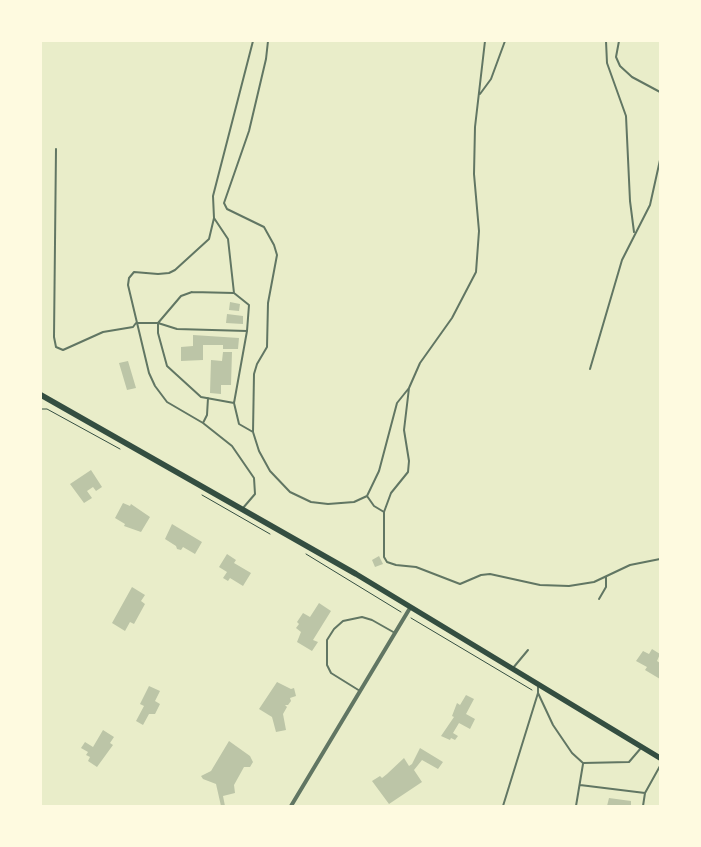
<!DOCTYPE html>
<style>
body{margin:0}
#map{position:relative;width:701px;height:847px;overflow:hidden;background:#e9edc9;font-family:"Fira Sans",sans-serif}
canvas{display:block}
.frame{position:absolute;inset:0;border:42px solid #fefae0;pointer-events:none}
</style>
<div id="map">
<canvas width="701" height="847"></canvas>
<div class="frame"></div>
</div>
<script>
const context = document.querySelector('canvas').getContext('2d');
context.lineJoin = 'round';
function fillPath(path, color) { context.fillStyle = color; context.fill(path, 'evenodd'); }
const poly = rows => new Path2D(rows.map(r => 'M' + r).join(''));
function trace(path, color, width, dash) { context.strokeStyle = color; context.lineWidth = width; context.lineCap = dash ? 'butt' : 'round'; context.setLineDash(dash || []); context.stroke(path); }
fillPath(poly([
 [230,302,240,304,239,311,229,310],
 [227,314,243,316,243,324,226,323],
 [193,335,239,338,238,349,223,349,223,345,203,345,203,360,181,361,181,347,193,346],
 [223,352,232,352,231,385,221,385,221,394,210,393,211,360,222,361],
 [128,361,136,388,127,390,119,363],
 [91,470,102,487,96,491,93,487,87,491,92,498,84,503,70,484],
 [123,503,130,506,131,504,150,517,141,532,124,526,125,524,115,518],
 [172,524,202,542,195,554,183,547,181,550,177,549,176,546,165,539],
 [227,554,236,560,234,563,251,573,243,586,230,578,228,581,223,578,227,572,219,567],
 [379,556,383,564,375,567,372,560],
 [132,587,145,595,141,601,145,604,134,624,130,622,125,631,112,623],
 [319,603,331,611,313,640,318,642,312,651,297,642,301,632,296,628,299,624,297,622,303,613,310,617],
 [652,649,660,654,657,661,660,663,660,679,645,670,647,667,636,661,643,651,649,654],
 [277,682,291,689,294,688,296,696,290,698,291,701,288,705,285,705,287,707,283,714,286,730,276,732,272,717,259,709],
 [149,686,160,691,155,701,160,704,155,714,149,714,143,725,136,721,144,706,140,704],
 [466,695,474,699,466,714,475,719,470,729,459,723,453,733,458,736,455,740,451,738,450,740,441,736,454,717,452,716,457,703,460,705],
 [103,730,114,737,110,743,113,745,97,767,88,761,90,757,86,755,88,752,81,748,85,742,93,747],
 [229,741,250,756,253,762,250,767,244,767,234,785,235,793,223,796,225,806,221,806,216,784,203,779,201,776,211,771],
 [420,748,443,762,438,769,422,760,414,770,422,782,389,804,372,781,380,776,382,778,387,774,404,758,409,766,412,764],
 [609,798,631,801,631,806,607,806]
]), '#bcc5a7');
trace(poly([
 [41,409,47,409,120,449],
 [202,495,270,534],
 [306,554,401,612],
 [411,618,532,690]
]), '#344e41', 1);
trace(poly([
 [606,41,607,63,626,116,630,201,634,232],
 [619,41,616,57,620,66,632,77,660,92],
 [480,94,491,79,505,41],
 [56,149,54,337,56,347,63,350,103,332,133,327,136,323,158,323,177,329,247,331],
 [214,218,228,239,234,293],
 [192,292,234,293,249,305,247,331,234,403,201,397,167,366,158,333,158,323,181,296,192,292],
 [590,369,622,260,650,205,660,160],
 [234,403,239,424,253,432,259,451,270,471,290,492,311,502,328,504,354,502,367,496,374,506,384,512,384,557,387,562,396,565,416,567,460,584,481,575,490,574,540,585,569,586,594,582,630,565,660,559],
 [203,423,207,415,208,398],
 [253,432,254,374,257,364,267,347,268,303,277,255,274,245,264,227,227,209,224,203,249,131,266,59,268,41],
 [367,496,379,471,397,403,409,388],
 [243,508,255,494,254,478,232,446,203,423,167,402,155,386,149,373,128,285,129,278,134,272,158,274,169,273,175,270,209,239,214,218,213,196,253,41],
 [384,512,391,493,408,472,409,461,404,430,409,388,420,363,452,318,476,272,479,231,474,174,475,127,485,41],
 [599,599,606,587,606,577],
 [513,668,528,650],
 [538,687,538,693,553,725,572,753,583,763,629,762,641,748],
 [360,691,331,673,327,665,327,640,334,629,343,621,362,617,372,620,395,633],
 [580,785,645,793,660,766],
 [503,806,538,693],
 [576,806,583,764],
 [643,806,645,793]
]), '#617663', 2);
trace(poly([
 [291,806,410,608]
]), '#617663', 4);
trace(poly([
 [41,395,356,574,660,758]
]), '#344e41', 5.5);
</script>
